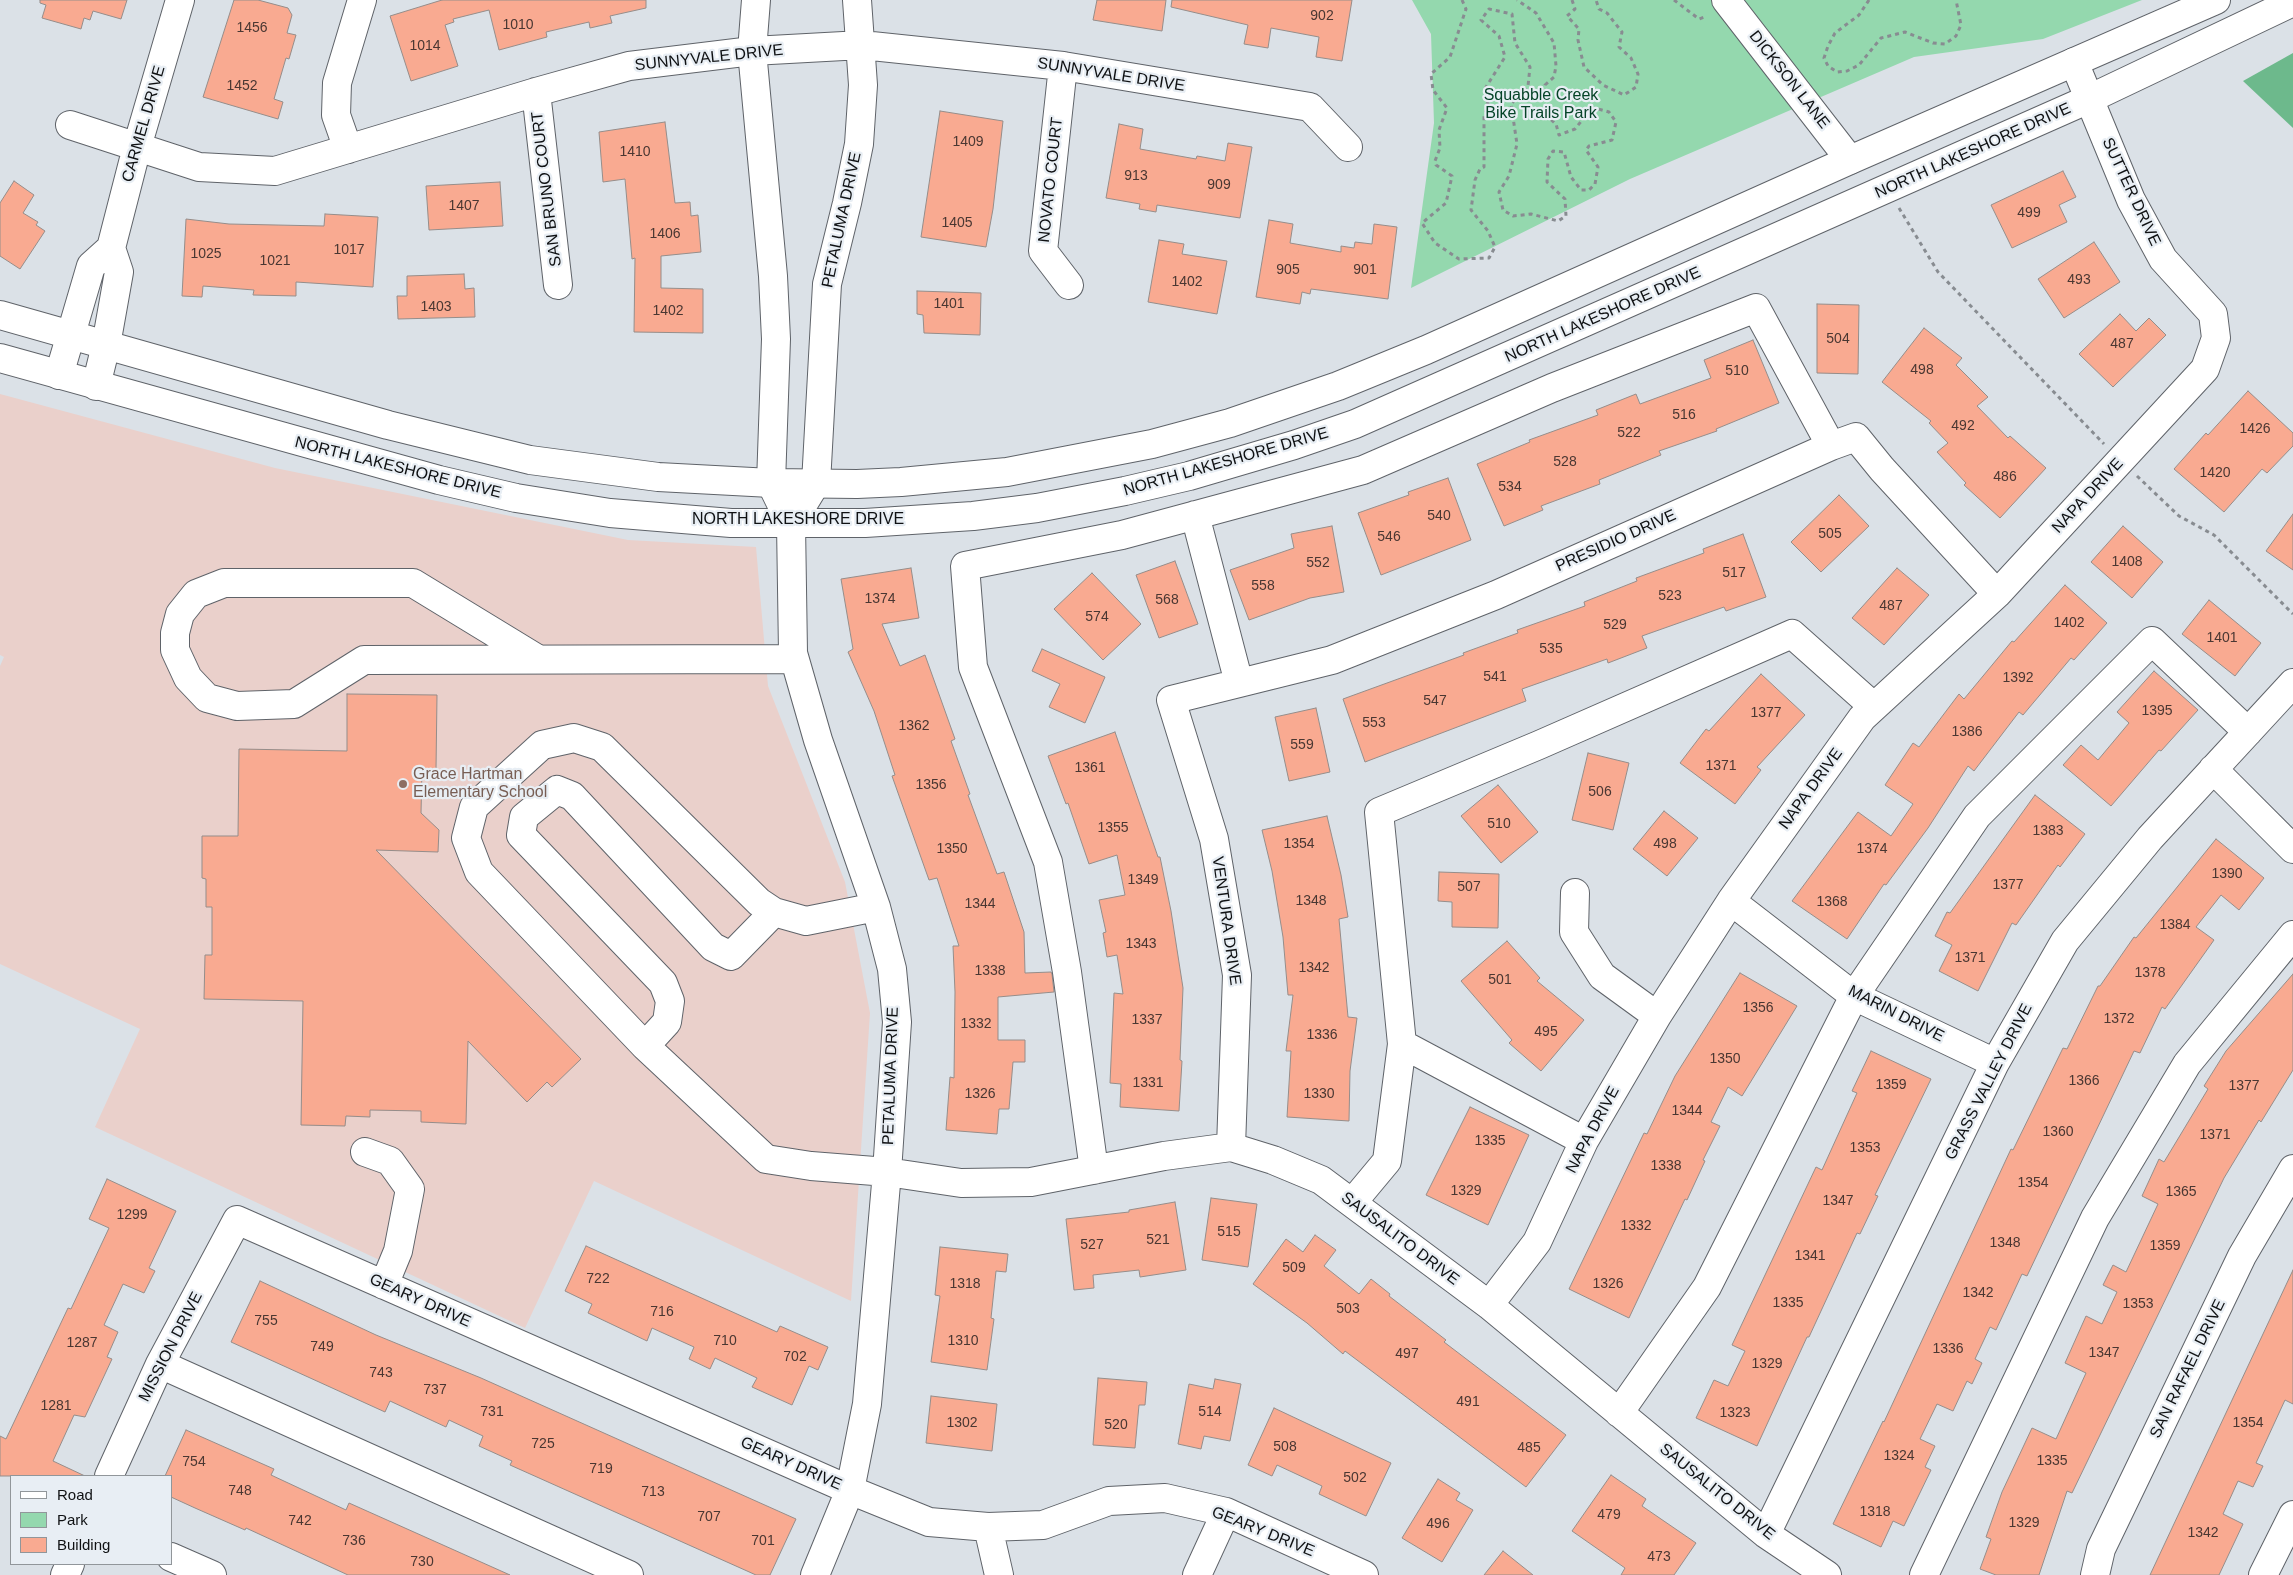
<!DOCTYPE html>
<style>
body{margin:0}
#map{position:relative;width:2293px;height:1575px;overflow:hidden;background:#dbe1e7;font-family:Helvetica,sans-serif}
canvas{display:block}
.legend{position:absolute;left:10px;top:1475px;width:162px;height:90px;box-sizing:border-box;background:#e8eef4;border:1px solid #91969a;margin:0;padding:6px 9px;list-style:none;font-size:15px;color:#0f1113}
.legend li{display:flex;align-items:center;gap:10px;height:25px}
.legend b{width:25px;border:1px solid #91969a}
</style>
<div id="map">
<canvas width="2293" height="1575"></canvas>
<ul class="legend">
<li><b style="height:6px;background:#fff"></b>Road</li>
<li><b style="height:14px;background:#94d8ae"></b>Park</li>
<li><b style="height:14px;background:#f9aa91"></b>Building</li>
</ul>
</div>
<script>
const context = document.querySelector('canvas').getContext('2d');
context.lineJoin = 'round';
function fillPath(path, color) { context.fillStyle = color; context.fill(path, 'evenodd'); }
const poly = rows => new Path2D(rows.map(r => 'M' + r).join(''));
function trace(path, color, width, dash) { context.strokeStyle = color; context.lineWidth = width; context.lineCap = dash ? 'butt' : 'round'; context.setLineDash(dash || []); context.stroke(path); }
function write(font, color, halo, rows, align = 'center') {
  context.font = font + ' Helvetica,sans-serif'; context.lineWidth = 4.5; context.setLineDash([]); context.textBaseline = 'middle'; context.strokeStyle = halo; context.fillStyle = color; for (const [text, x, y, turn = 0] of rows) {
    context.save(); context.translate(x, y); context.rotate((+turn || 0) * Math.PI / 180); context.textAlign = isNaN(turn) ? turn : align; if (halo) context.strokeText(text, 0, 0); context.fillText(text, 0, 0); context.restore();
  }
}
fillPath(poly([
 [0,394,275,468,628,540,756,547,768,686,845,882,870,1013,851,1301,594,1181,525,1328,95,1127,140,1029,0,964,0,666,4,657,0,655]
]), '#ead0cb');
fillPath(poly([
 [1412,0,2142,0,2043,39,1914,57,1630,179,1411,288,1434,123,1431,34]
]), '#94d8ae');
fillPath(poly([
 [2293,53,2293,128,2243,81]
]), '#6db98c');
const building = poly([
 [40,0,127,0,121,19,93,11,90,20,84,18,81,29,42,18,46,5,40,3,40,0],
 [234,0,258,0,288,8,292,15,287,33,296,35,289,59,286,58,274,99,283,102,278,119,203,97,234,0],
 [442,0,646,0,646,8,610,16,612,23,590,28,589,22,546,32,547,37,499,50,489,10,453,19,454,22,445,25,458,66,411,81,390,16,442,0],
 [1097,0,1166,0,1162,31,1093,20,1097,0],
 [1172,0,1352,0,1342,61,1316,57,1319,37,1271,28,1268,48,1244,44,1248,25,1171,7,1172,0],
 [940,111,1003,121,993,209,986,247,921,237,940,111],
 [665,122,675,203,690,202,691,216,698,215,701,252,661,256,661,288,703,289,703,333,634,332,635,258,632,259,625,179,603,182,599,132,665,122],
 [1119,124,1143,129,1140,149,1196,159,1197,156,1225,161,1228,143,1252,147,1240,218,1157,205,1156,212,1139,209,1140,204,1106,198,1119,124],
 [2063,171,2076,197,2059,205,2067,222,2012,248,1991,205,2063,171],
 [14,181,34,195,23,213,38,222,36,225,45,231,20,269,0,256,0,203,14,181],
 [500,182,503,226,429,230,426,186,500,182],
 [325,214,378,217,373,287,296,282,296,296,253,295,254,290,203,286,202,297,182,296,186,219,229,224,324,226,325,214],
 [1269,220,1293,224,1290,243,1341,252,1341,246,1354,248,1355,242,1372,244,1374,224,1397,227,1388,299,1311,289,1310,294,1302,292,1300,304,1256,297,1269,220],
 [1159,240,1184,244,1182,254,1227,261,1217,314,1148,302,1159,240],
 [2094,242,2120,282,2064,318,2038,279,2094,242],
 [464,274,465,289,474,288,475,317,398,319,397,296,407,296,407,276,464,274],
 [917,291,981,293,980,335,924,333,923,315,917,314,917,291],
 [1817,304,1859,305,1858,374,1817,373,1817,304],
 [2120,314,2136,331,2149,318,2166,335,2113,387,2079,354,2120,314],
 [1924,328,1962,358,1956,365,1988,397,1977,406,2008,438,2010,436,2046,468,2000,518,1964,485,1966,483,1937,452,1948,443,1929,423,1931,421,1882,382,1924,328],
 [1753,340,1779,403,1716,429,1717,431,1659,451,1661,455,1599,480,1600,484,1541,506,1543,510,1504,526,1477,464,1530,442,1529,440,1598,415,1596,410,1636,394,1640,404,1711,378,1704,360,1753,340],
 [2248,391,2293,433,2293,446,2267,473,2262,469,2224,512,2174,469,2206,433,2208,435,2248,391],
 [1448,478,1471,540,1381,575,1358,513,1409,495,1408,492,1448,478],
 [1839,495,1869,526,1821,572,1791,542,1839,495],
 [2293,514,2293,570,2266,551,2293,514],
 [1332,526,1344,592,1310,598,1249,620,1230,570,1294,548,1291,534,1332,526],
 [2123,526,2163,562,2132,598,2091,562,2123,526],
 [1743,534,1766,597,1726,611,1724,607,1642,636,1647,648,1608,663,1607,659,1522,689,1526,701,1365,762,1343,699,1464,655,1463,653,1518,633,1517,630,1585,606,1584,602,1637,581,1636,578,1704,553,1703,549,1743,534],
 [1175,561,1198,624,1159,638,1136,575,1175,561],
 [911,568,919,618,882,624,900,666,925,655,955,739,951,741,970,794,968,795,997,874,1004,872,1024,932,1025,973,1051,972,1052,974,1054,992,998,997,998,1040,1025,1040,1025,1062,1013,1062,1009,1109,999,1109,997,1134,946,1130,950,1077,954,1078,955,992,953,946,959,946,937,878,929,880,892,776,895,775,874,711,848,652,853,649,841,579,911,568],
 [1897,568,1929,595,1884,645,1852,618,1897,568],
 [1092,573,1141,624,1103,660,1054,609,1092,573],
 [2065,585,2107,623,2074,660,2071,658,2023,715,2019,712,1974,771,1968,766,1928,828,1886,885,1884,884,1847,939,1792,901,1858,812,1891,836,1913,804,1885,785,1913,743,1919,747,1959,694,1964,699,2012,641,2014,642,2065,585],
 [2209,600,2261,643,2235,676,2182,634,2209,600],
 [1042,649,1105,677,1085,723,1049,707,1060,684,1032,671,1042,649],
 [2154,671,2198,710,2161,751,2159,750,2111,806,2063,765,2081,745,2098,760,2129,723,2117,712,2154,671],
 [1761,674,1805,715,1757,767,1761,770,1735,804,1680,763,1706,729,1709,731,1761,674],
 [347,694,437,695,436,769,422,769,421,813,439,830,438,852,376,850,581,1059,552,1087,547,1082,527,1102,468,1041,466,1124,421,1122,421,1111,370,1110,370,1117,346,1116,345,1126,301,1125,303,1001,204,999,205,955,212,955,212,907,206,907,206,879,202,878,202,836,238,836,239,749,347,751,347,694],
 [1316,708,1330,772,1289,781,1275,717,1316,708],
 [1115,732,1158,857,1160,857,1171,911,1183,988,1180,1060,1182,1061,1179,1111,1120,1107,1121,1084,1110,1083,1114,993,1123,994,1117,955,1107,957,1103,933,1106,932,1099,900,1125,895,1117,855,1089,864,1068,803,1066,804,1048,756,1115,732],
 [1588,753,1629,763,1613,830,1572,820,1588,753],
 [1498,785,1538,832,1501,863,1461,816,1498,785],
 [2035,795,2085,834,2060,867,2058,865,2016,925,2012,923,1978,991,1939,971,1952,945,1935,936,1947,912,1950,913,2035,795],
 [1664,811,1698,838,1667,876,1633,849,1664,811],
 [1327,816,1341,875,1348,917,1339,919,1348,1017,1357,1018,1350,1071,1349,1121,1287,1117,1291,1051,1286,1051,1293,995,1288,995,1283,937,1272,871,1262,830,1327,816],
 [2216,839,2264,878,2239,910,2221,895,2196,927,2214,940,2165,1009,2162,1007,2140,1053,2134,1051,2027,1276,2022,1274,1996,1330,1990,1327,1975,1359,1982,1363,1972,1384,1967,1381,1953,1411,1937,1404,1920,1439,1935,1446,1925,1467,1931,1470,1904,1526,1893,1521,1881,1547,1833,1524,1883,1421,1884,1422,2011,1149,2013,1150,2063,1048,2067,1049,2098,986,2100,986,2134,937,2136,938,2216,839],
 [1439,872,1499,874,1498,928,1452,927,1452,902,1438,901,1439,872],
 [1507,941,1540,978,1537,981,1584,1020,1541,1071,1509,1043,1512,1040,1461,981,1507,941],
 [1740,973,1797,1006,1742,1096,1728,1087,1711,1122,1720,1126,1703,1160,1705,1161,1687,1200,1685,1199,1629,1318,1569,1289,1644,1133,1647,1134,1675,1076,1740,973],
 [2293,974,2293,1070,2261,1122,2259,1120,2224,1178,2072,1493,2067,1491,2039,1575,1996,1575,1980,1569,1991,1539,1986,1537,2002,1492,2032,1428,2056,1439,2086,1373,2065,1363,2086,1316,2102,1324,2117,1292,2103,1285,2113,1265,2126,1272,2158,1204,2142,1196,2159,1159,2164,1162,2208,1089,2204,1086,2226,1051,2293,974],
 [1871,1051,1931,1079,1875,1195,1878,1196,1860,1234,1857,1233,1809,1337,1807,1337,1757,1446,1696,1418,1714,1380,1728,1386,1745,1351,1732,1345,1816,1167,1822,1170,1857,1093,1852,1091,1871,1051],
 [1470,1107,1529,1135,1488,1225,1426,1195,1470,1107],
 [107,1179,176,1211,149,1268,155,1271,144,1293,123,1284,104,1325,118,1332,107,1357,112,1359,85,1417,74,1415,53,1461,85,1476,0,1476,0,1436,6,1439,68,1308,71,1309,109,1228,89,1219,107,1179],
 [1211,1198,1257,1204,1248,1267,1202,1260,1211,1198],
 [1175,1202,1186,1270,1140,1277,1139,1270,1093,1275,1094,1288,1074,1290,1066,1219,1129,1212,1129,1210,1175,1202],
 [1315,1235,1336,1250,1324,1266,1359,1294,1371,1279,1390,1294,1389,1296,1446,1340,1444,1342,1566,1435,1526,1487,1345,1351,1343,1354,1307,1323,1253,1284,1286,1239,1303,1252,1315,1235],
 [586,1246,777,1332,780,1326,828,1347,818,1370,809,1366,792,1405,752,1387,757,1378,715,1358,710,1369,689,1359,694,1347,652,1328,647,1341,588,1313,592,1304,565,1291,586,1246],
 [940,1247,1008,1254,1006,1272,996,1271,991,1318,994,1319,987,1370,931,1362,940,1296,935,1295,940,1247],
 [2293,1270,2293,1404,2285,1400,2256,1463,2263,1466,2253,1487,2238,1481,2223,1514,2243,1524,2219,1575,2150,1575,2293,1270],
 [260,1281,376,1335,481,1378,796,1519,770,1575,756,1575,510,1465,512,1461,479,1446,483,1436,449,1420,446,1427,390,1401,385,1412,231,1342,260,1281],
 [1098,1378,1147,1382,1145,1405,1139,1405,1135,1448,1093,1445,1098,1378],
 [1215,1379,1241,1384,1230,1441,1204,1436,1201,1449,1178,1444,1189,1384,1213,1389,1215,1379],
 [931,1396,997,1404,992,1451,926,1443,931,1396],
 [1274,1408,1391,1463,1366,1516,1319,1494,1322,1486,1277,1465,1272,1476,1248,1465,1274,1408],
 [186,1430,274,1469,271,1475,346,1510,349,1503,510,1575,348,1575,246,1528,245,1530,195,1508,171,1497,171,1476,165,1476,186,1430],
 [1611,1475,1646,1499,1642,1506,1696,1543,1674,1575,1621,1575,1625,1568,1572,1531,1611,1475],
 [1438,1479,1460,1493,1456,1500,1473,1510,1442,1562,1402,1538,1438,1479],
 [1503,1551,1533,1575,1484,1575,1503,1551]
]);
fillPath(building, '#f9aa91');
trace(building, '#958d8a', 1);
const minor = poly([
 [756,0,752,51,773,276,776,339,771,483,791,524,793,653,818,740,876,907,892,969,897,1022,887,1172,867,1404,850,1490,815,1575],
 [1726,0,1850,160],
 [1063,66,1043,251,1069,285],
 [536,92,558,285],
 [70,125,199,167,275,171,536,92,629,66,752,51,862,45,1063,66,1310,107,1348,147],
 [348,149,336,115,337,83,362,0],
 [59,375,91,266,111,248,137,147,180,0],
 [96,386,106,345,119,272,111,248],
 [1195,515,1239,683],
 [791,524,816,483,827,284,847,203,859,144,863,85,857,0],
 [536,658,413,583,224,583,196,594,180,614,175,633,175,650,188,678,207,698,237,706,294,704,364,660,794,659],
 [2213,769,2293,849],
 [1575,893,1574,932,1602,976,1657,1016],
 [1731,901,1854,996,1995,1063],
 [876,907,806,921,774,912,759,902,602,747,574,738,542,745,474,807,466,838,479,872,645,1046,766,1159,811,1166,887,1172,961,1183,1031,1182,1164,1156,1231,1147,1273,1160,1321,1180,1489,1305,1766,1534,1827,1575],
 [645,1046,667,1022,670,1001,663,983,521,835,524,817,557,790,572,796,713,947,731,956,774,912],
 [1584,1141,1402,1044,1379,812,1539,745,1792,634,1874,707],
 [1231,1147,1237,975,1214,839,1171,700,1332,660,1496,595,1831,446,1856,437,1882,469,1997,594],
 [365,1152,390,1161,410,1189,398,1251,384,1285],
 [1094,1170,1067,972,1048,862,973,667,965,566,1122,535,1363,470,1552,388,1756,308,1831,446],
 [1352,1203,1387,1161,1402,1044],
 [1489,1305,1537,1242,1584,1141,1657,1016,1731,901,1862,718,1997,594,2205,369,2216,338,2213,314,2163,259,2131,200,2074,62],
 [160,1364,629,1575],
 [1619,1413,1707,1287,1854,996,1977,816,2152,641,2248,732],
 [109,1476,160,1364,237,1220,850,1490,929,1522,988,1527,1043,1525,1109,1501,1165,1498,1226,1512,1364,1575],
 [988,1527,999,1575],
 [1766,1534,1995,1063,2065,941,2150,838,2293,683],
 [171,1557,212,1575],
 [65,1575,70,1564],
 [1197,1575,1226,1512],
 [1924,1575,2095,1218,2187,1064,2293,935],
 [2095,1575,2101,1549,2242,1256,2293,1169],
 [2263,1575,2293,1515]
]);
const major = poly([
 [0,315,388,425,530,460,658,477,771,483,857,484,901,482,1007,472,1152,444,1230,423,1338,386,1426,350,1850,160,2216,0],
 [0,358,439,480,516,498,610,513,731,523,865,523,973,516,1037,508,1125,491,1189,476,1294,445,1355,424,2089,99,2293,2]
]);
trace(minor, '#5f6369', 30);
trace(major, '#5f6369', 30);
trace(poly([
 [1462,0,1466,9,1450,57,1431,74,1433,90,1447,108,1439,130,1440,148,1435,161,1436,165,1452,176,1446,203,1422,223,1435,243,1459,259,1489,258,1495,247,1488,231,1471,210,1475,180,1480,169,1484,167,1484,116,1488,105,1486,87,1505,57,1499,36,1481,20,1489,9,1512,14,1515,43,1530,67,1528,86,1511,104,1517,144,1509,176,1499,192,1503,210,1513,216,1531,214,1558,221,1566,216,1565,199,1547,182,1548,159,1553,151,1564,152,1571,177,1581,190,1589,190,1595,184,1598,167,1586,150,1589,146,1612,140,1616,122,1609,112,1595,108,1581,115,1583,119,1575,129,1559,135,1556,124,1548,117,1545,85,1554,77,1556,66,1554,43,1536,13,1517,0],
 [1572,0,1575,9,1567,16,1579,29,1578,40,1584,67,1603,85,1624,95,1636,87,1638,74,1631,58,1619,47,1622,32,1607,13,1599,9,1596,0],
 [1674,0,1699,19,1707,16],
 [1869,0,1859,15,1835,33,1828,46,1824,58,1828,66,1837,72,1847,71,1859,65,1881,38,1905,32,1933,43,1945,44,1956,36,1961,25,1956,0],
 [1899,208,1938,272,2104,444],
 [2137,476,2179,516,2214,535,2293,614]
]), '#888c91', 3, [4, 4]);
trace(minor, '#fff', 28);
trace(major, '#fff', 28);
for (const [x, y, r, color] of [
 [403,784,5,"#8d6e63"]
]) { const dot = new Path2D(); dot.arc(x, y, r, 0, 2 * Math.PI); context.fillStyle = color; context.fill(dot); trace(dot, '#e8eef4', 2); }
write('14px', '#4a3732', null, [
 ["902",1322,16],
 ["1010",518,25],
 ["1456",252,28],
 ["1014",425,46],
 ["1452",242,86],
 ["1409",968,142],
 ["1410",635,152],
 ["913",1136,176],
 ["909",1219,185],
 ["1407",464,206],
 ["499",2029,213],
 ["1405",957,223],
 ["1406",665,234],
 ["1017",349,250],
 ["1025",206,254],
 ["1021",275,261],
 ["905",1288,270],
 ["901",1365,270],
 ["493",2079,280],
 ["1402",1187,282],
 ["1401",949,304],
 ["1403",436,307],
 ["1402",668,311],
 ["504",1838,339],
 ["487",2122,344],
 ["498",1922,370],
 ["510",1737,371],
 ["516",1684,415],
 ["492",1963,426],
 ["1426",2255,429],
 ["522",1629,433],
 ["528",1565,462],
 ["1420",2215,473],
 ["486",2005,477],
 ["534",1510,487],
 ["540",1439,516],
 ["505",1830,534],
 ["546",1389,537],
 ["1408",2127,562],
 ["552",1318,563],
 ["517",1734,573],
 ["558",1263,586],
 ["523",1670,596],
 ["1374",880,599],
 ["568",1167,600],
 ["487",1891,606],
 ["574",1097,617],
 ["1402",2069,623],
 ["529",1615,625],
 ["1401",2222,638],
 ["535",1551,649],
 ["541",1495,677],
 ["1392",2018,678],
 ["547",1435,701],
 ["1395",2157,711],
 ["1377",1766,713],
 ["553",1374,723],
 ["1362",914,726],
 ["1386",1967,732],
 ["559",1302,745],
 ["1371",1721,766],
 ["1361",1090,768],
 ["1356",931,785],
 ["506",1600,792],
 ["510",1499,824],
 ["1355",1113,828],
 ["1383",2048,831],
 ["1354",1299,844],
 ["498",1665,844],
 ["1350",952,849],
 ["1374",1872,849],
 ["1390",2227,874],
 ["1349",1143,880],
 ["1377",2008,885],
 ["507",1469,887],
 ["1348",1311,901],
 ["1368",1832,902],
 ["1344",980,904],
 ["1384",2175,925],
 ["1343",1141,944],
 ["1371",1970,958],
 ["1342",1314,968],
 ["1338",990,971],
 ["1378",2150,973],
 ["501",1500,980],
 ["1356",1758,1008],
 ["1372",2119,1019],
 ["1337",1147,1020],
 ["1332",976,1024],
 ["495",1546,1032],
 ["1336",1322,1035],
 ["1350",1725,1059],
 ["1366",2084,1081],
 ["1331",1148,1083],
 ["1359",1891,1085],
 ["1377",2244,1086],
 ["1326",980,1094],
 ["1330",1319,1094],
 ["1344",1687,1111],
 ["1360",2058,1132],
 ["1371",2215,1135],
 ["1335",1490,1141],
 ["1353",1865,1148],
 ["1338",1666,1166],
 ["1354",2033,1183],
 ["1329",1466,1191],
 ["1365",2181,1192],
 ["1347",1838,1201],
 ["1299",132,1215],
 ["1332",1636,1226],
 ["515",1229,1232],
 ["521",1158,1240],
 ["1348",2005,1243],
 ["527",1092,1245],
 ["1359",2165,1246],
 ["1341",1810,1256],
 ["509",1294,1268],
 ["722",598,1279],
 ["1318",965,1284],
 ["1326",1608,1284],
 ["1342",1978,1293],
 ["1335",1788,1303],
 ["1353",2138,1304],
 ["503",1348,1309],
 ["716",662,1312],
 ["755",266,1321],
 ["710",725,1341],
 ["1310",963,1341],
 ["1287",82,1343],
 ["749",322,1347],
 ["1336",1948,1349],
 ["1347",2104,1353],
 ["497",1407,1354],
 ["702",795,1357],
 ["1329",1767,1364],
 ["743",381,1373],
 ["737",435,1390],
 ["491",1468,1402],
 ["1281",56,1406],
 ["731",492,1412],
 ["514",1210,1412],
 ["1323",1735,1413],
 ["1302",962,1423],
 ["1354",2248,1423],
 ["520",1116,1425],
 ["725",543,1444],
 ["508",1285,1447],
 ["485",1529,1448],
 ["1324",1899,1456],
 ["1335",2052,1461],
 ["754",194,1462],
 ["719",601,1469],
 ["502",1355,1478],
 ["748",240,1491],
 ["713",653,1492],
 ["1318",1875,1512],
 ["479",1609,1515],
 ["707",709,1517],
 ["742",300,1521],
 ["1329",2024,1523],
 ["496",1438,1524],
 ["1342",2203,1533],
 ["736",354,1541],
 ["701",763,1541],
 ["473",1659,1557],
 ["730",422,1562]
]);
write('16px', '#0f1113', '#e8eef4', [
 ["SUNNYVALE DRIVE",709,58,-6],
 ["SUNNYVALE DRIVE",1111,75,9],
 ["DICKSON LANE",1789,80,52],
 ["CARMEL DRIVE",144,124,-74],
 ["NORTH LAKESHORE DRIVE",1973,151,-24],
 ["NOVATO COURT",1051,180,-84],
 ["SAN BRUNO COURT",547,189,-97],
 ["SUTTER DRIVE",2131,192,65],
 ["PETALUMA DRIVE",842,220,-78],
 ["NORTH LAKESHORE DRIVE",1603,315,-24],
 ["NORTH LAKESHORE DRIVE",1226,462,-16],
 ["NORTH LAKESHORE DRIVE",398,468,14],
 ["NAPA DRIVE",2088,496,-47],
 ["NORTH LAKESHORE DRIVE",798,520],
 ["PRESIDIO DRIVE",1616,541,-24],
 ["NAPA DRIVE",1811,789,-54],
 ["VENTURA DRIVE",1226,921,82],
 ["MARIN DRIVE",1896,1014,27],
 ["PETALUMA DRIVE",891,1076,-88],
 ["GRASS VALLEY DRIVE",1989,1082,-63],
 ["NAPA DRIVE",1593,1130,-62],
 ["SAUSALITO DRIVE",1400,1239,37],
 ["GEARY DRIVE",420,1301,24],
 ["MISSION DRIVE",171,1347,-63],
 ["SAN RAFAEL DRIVE",2188,1369,-64],
 ["GEARY DRIVE",791,1464,24],
 ["SAUSALITO DRIVE",1717,1492,39],
 ["GEARY DRIVE",1263,1532,22]
]);
write('16px', '#064428', '#e8eef4', [
 ["Squabble Creek",1541,96],
 ["Bike Trails Park",1541,114]
]);
write('16px', '#785e54', '#e8eef4', [
 ["Grace Hartman",413,775],
 ["Elementary School",413,793]
], 'left');
</script>
